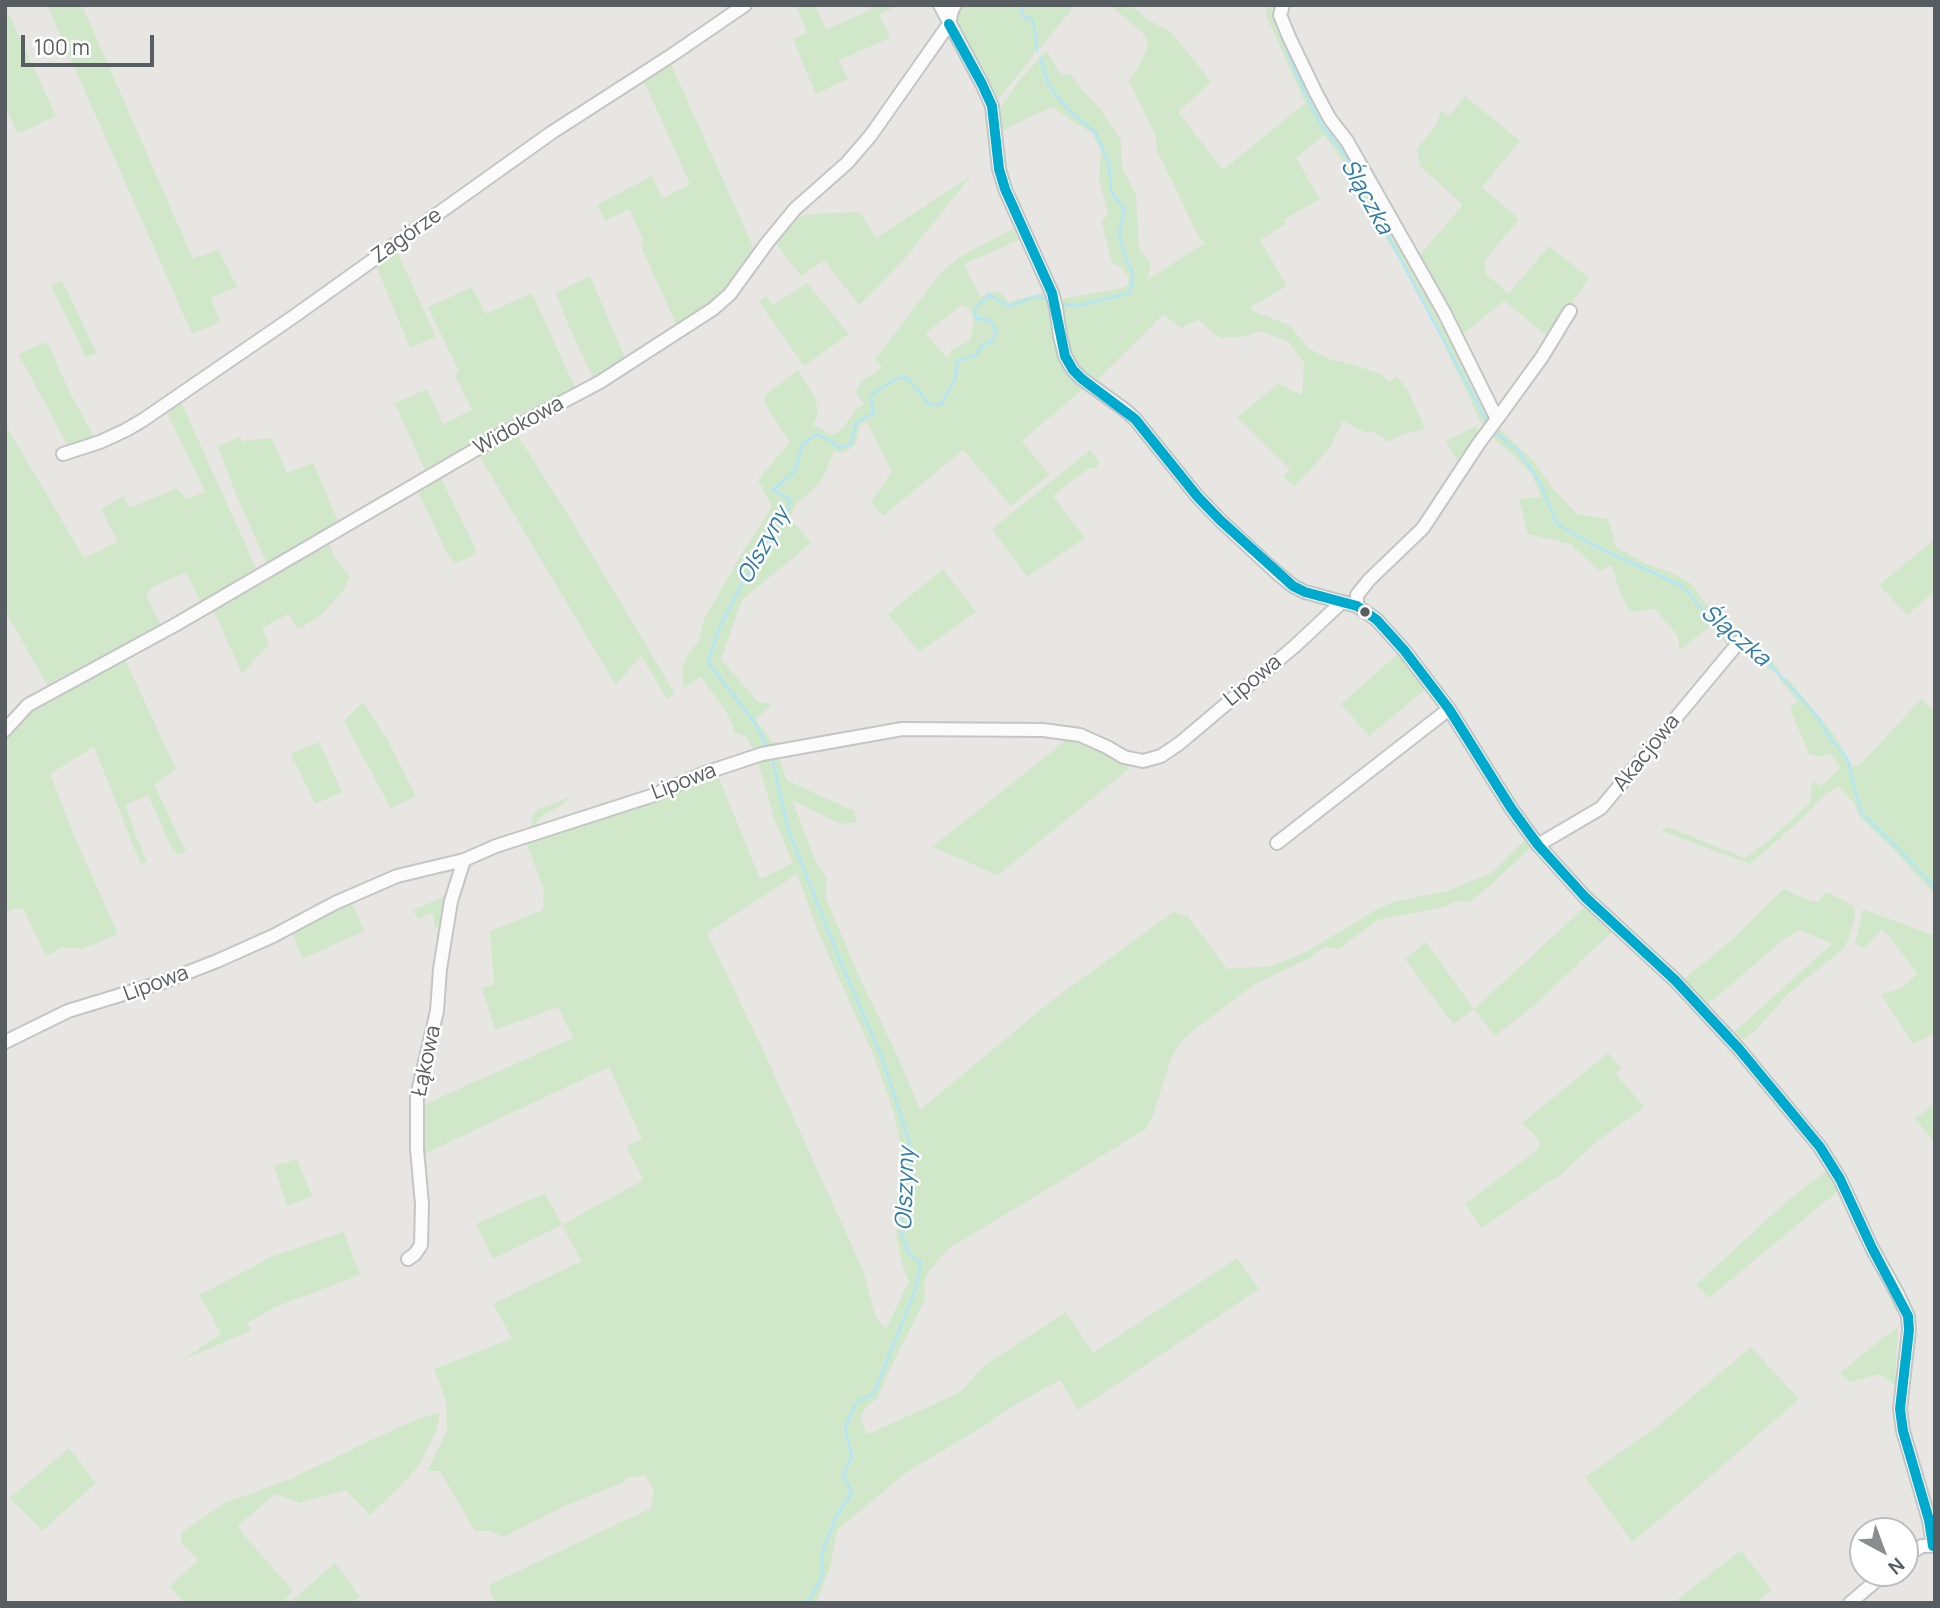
<!DOCTYPE html>
<meta charset="utf-8">
<style>
body{margin:0}
#map{position:relative;width:1940px;height:1608px;overflow:hidden;background:#e8e6e2;font-family:Manrope,sans-serif}
canvas{display:block}
.frame{position:absolute;inset:0;border:7px solid #575d61;pointer-events:none}
.north{position:absolute;left:1849px;top:1517px;width:70px;height:70px;box-sizing:border-box;background:#fff;border:2px solid #bcbec0;border-radius:50%;rotate:139deg;font-size:19px;font-weight:700;line-height:28px;text-align:center;color:#575d61}
.north::after{content:'';display:block;margin:auto;width:24px;height:32px;background:#8a8d8e;clip-path:polygon(50% 0,100% 100%,50% 72%,0 100%)}
.scale{position:absolute;left:21px;top:35px;width:133px;height:32px;box-sizing:border-box;border:4px solid #575d61;border-top:0;padding-left:9px;font-size:21px;line-height:24px;white-space:nowrap;color:#575d61;-webkit-text-stroke:5px #fff;paint-order:stroke}
</style>
<div id="map">
<canvas width="1940" height="1608"></canvas>
<div class="frame"></div>
<div class="north">N</div>
<div class="scale">100 m</div>
</div>
<script>
const context = document.querySelector('canvas').getContext('2d');
context.lineJoin = 'round';
function fillPath(path, color) { context.fillStyle = color; context.fill(path, 'evenodd'); }
const poly = rows => new Path2D(rows.map(r => 'M' + r).join(''));
function trace(path, color, width, dash) { context.strokeStyle = color; context.lineWidth = width; context.lineCap = dash ? 'butt' : 'round'; context.setLineDash(dash || []); context.stroke(path); }
function write(font, color, halo, rows, align = 'center') {
  context.font = font + ' Manrope,sans-serif'; context.lineWidth = 5; context.setLineDash([]); context.textBaseline = 'middle'; context.strokeStyle = halo; context.fillStyle = color; for (const [text, x, y, turn = 0] of rows) {
    context.save(); context.translate(x, y); context.rotate((+turn || 0) * Math.PI / 180); context.textAlign = isNaN(turn) ? turn : align; if (halo) context.strokeText(text, 0, 0); context.fillText(text, 0, 0); context.restore();
  }
}
fillPath(poly([
 [47,5,82,5,193,259,218,249,237,287,211,298,220,322,192,334],
 [796,5,815,5,826,29,871,10,869,5,900,5,879,14,890,38,839,60,848,79,832,86,816,95,793,39,807,33],
 [963,5,1075,5,1041,47,1035,51,1031,59,999,98,996,97,956,21,957,15],
 [1110,5,1131,5,1147,19,1173,34,1211,82,1178,112,1223,170,1305,103,1266,15,1267,5,1279,5,1277,11,1492,415,1485,431,1416,285,1390,245,1360,190,1354,184,1347,183,1347,179,1352,175,1324,135,1296,158,1320,199,1284,220,1286,224,1260,240,1287,286,1251,307,1253,311,1289,325,1308,348,1329,359,1355,365,1383,375,1389,382,1397,376,1410,394,1425,429,1401,435,1389,442,1372,431,1367,433,1343,421,1329,449,1295,486,1283,477,1290,469,1237,417,1278,384,1302,395,1304,363,1288,341,1258,331,1246,336,1220,338,1198,320,1181,328,1163,315,1094,383,1071,356,1066,339,1062,299,1122,288,1128,285,1129,277,1121,267,1112,263,1101,220,1106,217,1108,213,1099,180,1101,152,1093,134,1051,107,1002,131,998,110,1022,77,1046,51,1062,76,1070,73,1082,90,1101,110,1121,140,1122,167,1136,195,1139,249,1151,263,1147,280,1205,243,1200,239,1157,151,1155,134,1129,81,1141,63,1148,46,1144,34],
 [5,6,56,116,18,134,5,107],
 [670,62,755,251,732,284,706,309,678,328,641,247,643,239,629,209,605,221,597,205,652,176,662,198,690,184,642,77],
 [1465,96,1520,141,1482,187,1519,219,1484,261,1486,274,1509,293,1549,246,1589,278,1549,337,1504,301,1459,337,1418,257,1463,205,1420,166,1417,149,1437,124,1441,110,1449,116],
 [971,176,906,257,859,305,824,260,801,276,774,241,796,217,814,214,860,212,876,238],
 [1013,229,1019,240,964,264,980,297,990,292,1001,293,1010,303,1015,300,1043,293,1048,304,1052,334,1056,351,1064,368,1083,389,1022,441,1049,475,1011,506,963,450,883,516,871,501,892,472,867,422,860,424,856,443,850,449,840,453,834,451,823,478,811,492,795,505,790,518,811,543,742,600,721,659,758,702,769,704,771,706,755,719,772,741,779,745,755,751,745,736,735,733,728,715,701,677,684,688,682,670,687,656,699,641,704,619,739,558,772,507,758,480,790,442,765,404,765,395,798,370,815,397,818,412,813,425,833,435,843,428,856,409,864,404,856,392,861,381,874,374,882,367,875,359,940,274,959,257],
 [962,305,970,309,974,322,970,340,952,350,947,358,925,333],
 [396,249,436,337,410,348,375,263],
 [590,276,626,360,594,379,572,334,556,293],
 [62,281,97,353,86,357,51,286],
 [807,283,849,334,804,366,759,302,766,296,773,305],
 [472,287,486,314,532,293,576,390,426,473,395,403,427,389,443,424,472,410,455,376,459,371,428,307],
 [41,343,48,344,69,391,91,431,94,440,68,446,19,355],
 [180,400,258,572,201,602,186,572,151,588,146,595,161,625,47,685,5,610,5,424,84,558,118,542,101,509,124,496,130,508,177,488,187,499,205,492,166,410],
 [1476,426,1479,438,1460,466,1446,441],
 [1498,427,1534,461,1553,489,1577,514,1608,519,1616,547,1648,565,1671,572,1690,583,1718,619,1729,647,1710,626,1679,651,1678,636,1655,609,1630,612,1619,590,1612,565,1600,571,1570,544,1528,534,1519,499,1541,497,1532,474,1515,457,1490,435],
 [516,433,575,526,675,694,667,699,641,656,616,685,478,454],
 [239,437,242,441,272,438,287,473,313,463,339,523,268,566,235,492,218,446],
 [1090,450,1099,461,1096,469,1089,468,1053,496,1085,538,1027,577,992,529],
 [440,476,476,550,471,557,456,563,448,555,417,490],
 [1935,539,1935,591,1907,615,1879,585],
 [328,541,334,556,350,577,343,591,319,617,298,629,288,614,262,628,269,644,242,674,213,609],
 [943,569,976,612,919,652,888,614],
 [1752,639,1780,670,1771,671,1742,644],
 [1398,654,1426,689,1369,736,1341,704],
 [124,657,176,769,154,785,186,851,178,855,171,847,148,795,126,805,135,834,147,862,141,865,94,747,50,774,76,840,118,934,103,941,80,949,63,947,46,956,24,910,17,908,5,912,5,736,29,709],
 [1778,678,1787,678,1833,733,1852,765,1859,766,1921,699,1935,712,1935,895,1893,849,1859,816,1855,804,1838,786,1822,797,1807,814,1750,864,1661,831,1668,827,1745,858,1768,841,1810,803,1812,780,1821,786,1840,768,1830,753,1820,757,1809,754,1790,708,1798,701],
 [363,702,387,739,416,796,391,809,344,721],
 [1069,738,1083,741,1130,768,998,875,932,847],
 [319,742,342,792,315,804,291,754],
 [779,756,786,780,854,811,857,822,840,824,792,800,817,865,826,876,826,898,857,972,897,1055,920,1110,1050,1002,1173,912,1188,917,1227,969,1273,966,1304,953,1379,908,1397,901,1447,891,1493,872,1526,839,1532,846,1493,883,1470,902,1454,901,1445,907,1378,920,1338,949,1324,947,1308,959,1255,984,1189,1034,1178,1045,1170,1062,1153,1115,1146,1129,948,1249,928,1272,924,1284,925,1300,887,1375,878,1398,866,1407,861,1417,864,1429,868,1434,959,1393,985,1365,1066,1312,1093,1353,1237,1258,1259,1289,1078,1410,1060,1380,1003,1412,984,1426,907,1472,837,1530,831,1564,816,1603,494,1603,489,1585,651,1508,654,1489,645,1476,627,1478,624,1482,567,1505,503,1537,489,1531,475,1531,440,1471,427,1471,447,1431,446,1400,434,1369,512,1338,493,1304,581,1261,562,1225,493,1259,476,1224,545,1193,562,1225,643,1180,626,1146,642,1139,609,1067,422,1155,423,1105,573,1038,558,1007,495,1030,482,988,494,985,490,931,543,910,544,890,526,842,642,805,719,778,760,879,793,863,775,821,758,762],
 [797,874,819,934,873,1054,893,1110,904,1160,895,1206,897,1238,903,1268,909,1281,886,1329,876,1318,863,1270,763,1050,707,933],
 [573,796,560,806,539,818,535,830,529,831,533,815,538,809],
 [1784,889,1807,900,1818,902,1826,892,1854,906,1855,918,1848,940,1843,949,1789,993,1757,1029,1741,1042,1733,1033,1832,944,1800,930,1783,940,1707,1005,1684,979,1734,938],
 [449,895,442,927,435,927,433,913,418,919,413,910],
 [351,900,364,931,303,959,292,933],
 [1587,905,1614,930,1532,1007,1495,1036,1474,1009,1453,1024,1405,959,1426,942,1474,1009],
 [1863,909,1935,936,1935,1033,1913,1044,1881,994,1900,989,1917,974,1899,949,1882,929,1864,948,1855,944],
 [1608,1053,1621,1067,1616,1074,1644,1107,1595,1143,1561,1175,1545,1184,1482,1228,1465,1204,1538,1149,1539,1140,1522,1123],
 [1935,1103,1935,1139,1933,1140,1915,1119],
 [297,1159,312,1196,287,1206,274,1166],
 [1828,1170,1839,1190,1709,1298,1696,1285,1788,1200],
 [344,1232,360,1275,275,1307,247,1323,251,1331,182,1360,221,1334,200,1295,271,1257],
 [1898,1328,1895,1385,1879,1374,1850,1382,1840,1373,1893,1330],
 [1751,1347,1799,1399,1697,1488,1632,1542,1585,1477,1654,1429],
 [440,1412,437,1429,418,1467,403,1483,370,1515,345,1490,299,1503,275,1494,238,1526,243,1534,293,1591,286,1599,288,1603,185,1603,169,1587,198,1560,181,1543,181,1533,224,1503,291,1479,367,1442,418,1419],
 [69,1448,96,1483,42,1531,10,1498],
 [1741,1550,1771,1590,1756,1603,1673,1603],
 [335,1563,360,1597,352,1603,289,1603]
]), '#d1e7ca');
trace(poly([
 [1020,5,1024,18,1030,18,1034,24,1037,50],
 [1276,5,1273,15,1298,78,1319,122,1346,157,1488,424],
 [1040,58,1049,85,1066,108,1096,133,1109,164,1111,191,1124,210,1119,235,1126,258,1133,274,1130,293,1076,306,1058,303],
 [1494,431,1519,452,1540,483,1557,524,1597,547,1682,586,1713,622,1747,641,1776,671,1817,716,1833,742,1847,758,1861,813,1898,848,1935,888],
 [768,748,755,723,708,662,720,626,742,584,786,515,790,499,773,490,795,471,802,446,811,438,817,434,831,441,839,448,851,444,856,423,874,413,870,396,895,379,906,377,930,405,941,404,955,380,957,361,978,354,981,346,994,340,996,330,990,320,976,319,975,308,989,295,1009,306,1038,296,1048,300],
 [772,757,788,829,841,963,881,1055,909,1141,911,1180,900,1229,910,1255,921,1263,915,1291,874,1393,856,1403,845,1428,852,1457,843,1475,852,1492,835,1519,822,1553,822,1577,809,1600,810,1603]
]), '#b2e5f6', 2.5);
const minor = poly([
 [940,5,982,84,992,106,999,169,1005,189,1052,293,1056,307,1060,336,1065,356,1073,370,1082,379,1125,410,1135,419,1197,496,1220,520,1276,572,1293,586,1305,592,1357,606,1377,620,1404,650,1449,709,1511,808,1538,845,1585,897,1675,980,1739,1049,1820,1147,1840,1179,1872,1248,1897,1293,1908,1316,1909,1330,1900,1409,1903,1431,1929,1520,1933,1546],
 [1283,5,1280,15,1289,37,1316,93,1330,119,1347,141,1444,312,1497,419,1479,443,1423,528,1369,580,1357,595,1357,606],
 [1497,419,1542,357,1570,311],
 [63,454,100,442,126,430,143,420,293,317,551,133,672,55,745,5],
 [5,730,28,705,175,625,504,433,600,382,713,309,730,294,767,243,795,209,847,163,871,135,949,24,952,10,955,5],
 [1277,843,1449,709],
 [1538,845,1601,808,1739,642],
 [5,1042,68,1011,166,981,217,961,273,936,335,903,397,876,464,860,496,846,651,796,702,774,762,754,902,729,1043,730,1080,735,1107,747,1124,757,1143,761,1161,756,1180,743,1295,646,1342,602],
 [408,1259,415,1254,421,1245,422,1204,417,1149,417,1096,437,1011,440,969,451,901,464,860],
 [1905,1556,1922,1546,1935,1546],
 [1850,1603,1885,1573]
]);
trace(minor, '#c4c5c5', 16);
trace(minor, '#fcfbfb', 12);
trace(poly([
 [949,24,982,84,992,106,999,169,1005,189,1052,293,1065,356,1073,370,1082,379,1135,419,1197,496,1220,520,1293,586,1305,592,1357,606,1377,620,1404,650,1449,709,1511,808,1538,845,1585,897,1675,980,1739,1049,1820,1147,1840,1179,1872,1248,1908,1316,1909,1330,1900,1409,1903,1431,1929,1520,1933,1546]
]), '#00a9ce', 10);
for (const [x, y, r, color] of [
 [1365,612,6,"#575d61"]
]) { const dot = new Path2D(); dot.arc(x, y, r, 0, 2 * Math.PI); context.fillStyle = color; context.fill(dot); trace(dot, '#fff', 2.5); }
write('21px', '#575d61', '#fff', [
 ["Zagórze",407,236,-35],
 ["Widokowa",519,426,-29],
 ["Lipowa",1253,681,-40],
 ["Akacjowa",1647,753,-51],
 ["Lipowa",684,782,-21],
 ["Lipowa",156,984,-20],
 ["Łąkowa",427,1061,-78]
]);
write('italic 23px', '#2e7ca6', '#fff', [
 ["Ślączka",1366,197,61],
 ["Olszyny",764,546,-61],
 ["Ślączka",1735,636,40],
 ["Olszyny",906,1189,-88]
]);
</script>
